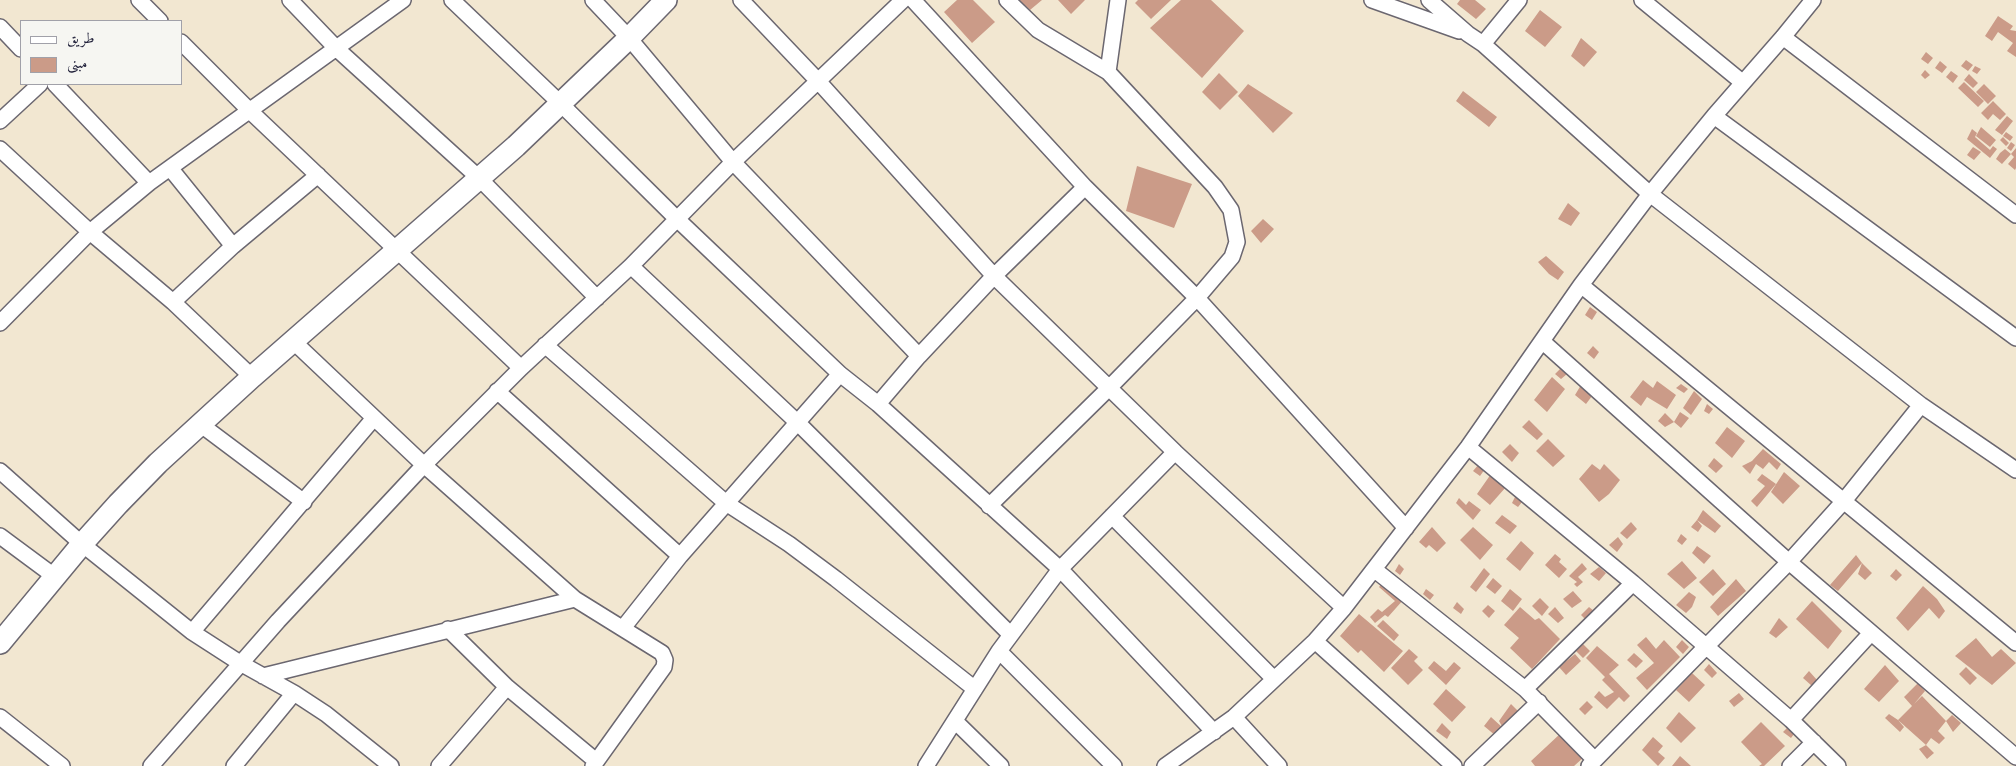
<!DOCTYPE html>
<meta charset="utf-8">
<style>
body{margin:0}
#map{position:relative;width:2016px;height:766px;overflow:hidden;background:#f2e7d1;font-family:"Libre Bodoni",Amiri,serif}
canvas{display:block}
.legend{position:absolute;left:20px;top:20px;width:162px;height:65px;box-sizing:border-box;background:#f6f6f2;border:1px solid #a1a1a9;margin:0;padding:6px 9px;list-style:none;font-size:15px;color:#22223b}
.legend li{display:flex;align-items:center;gap:10px;height:25px}
.legend b{width:25px;border:1px solid #a1a1a9}
</style>
<div id="map">
<canvas width="2016" height="766"></canvas>
<ul class="legend">
<li><b style="height:6px;background:#fff"></b>طريق</li>
<li><b style="height:14px;background:#cb9b88"></b>مبنى</li>
</ul>
</div>
<script>
const context = document.querySelector('canvas').getContext('2d');
context.lineJoin = 'round';
function fillPath(path, color) { context.fillStyle = color; context.fill(path, 'evenodd'); }
const poly = rows => new Path2D(rows.map(r => 'M' + r).join(''));
function trace(path, color, width, dash) { context.strokeStyle = color; context.lineWidth = width; context.lineCap = dash ? 'butt' : 'round'; context.setLineDash(dash || []); context.stroke(path); }
fillPath(poly([
 [957,0,973,0,995,22,972,43,944,12],
 [1019,0,1042,0,1030,10],
 [1058,0,1085,0,1071,14],
 [1138,0,1171,0,1151,19,1135,3],
 [1181,0,1211,0,1244,31,1202,78,1150,28],
 [1460,0,1475,0,1486,9,1476,19,1457,4],
 [1540,10,1562,27,1545,47,1525,31],
 [1998,16,2013,26,2010,30,2016,31,2016,57,2007,51,2013,43,1998,32,1992,41,1985,36],
 [1581,38,1597,52,1584,67,1571,56],
 [1926,52,1933,58,1928,64,1921,59],
 [1966,60,1973,65,1968,71,1961,66],
 [1940,61,1947,67,1942,73,1935,68],
 [1975,66,1981,69,1977,74,1972,71],
 [1925,70,1930,75,1925,79,1921,75],
 [1951,71,1958,76,1953,83,1946,77],
 [1219,73,1238,92,1220,110,1202,92],
 [1969,74,1978,83,1973,88,1964,80],
 [1964,82,1984,101,1978,107,1958,88],
 [1248,84,1293,113,1273,133,1238,96],
 [1984,84,1996,96,1988,104,1976,92],
 [1463,91,1497,117,1489,127,1456,101],
 [1993,101,2006,114,2000,120,1993,114,1988,120,1981,113],
 [2007,116,2013,121,2002,135,1995,130],
 [1981,127,1996,140,1990,147,1976,136],
 [1972,129,1977,133,1975,137,1990,150,1993,146,1997,149,1990,158,1967,139],
 [2006,132,2013,137,2010,141,2003,136],
 [2003,137,2009,143,2006,146,2000,140],
 [2011,142,2015,145,2011,151,2007,148],
 [1973,147,1981,152,1974,160,1967,155],
 [2016,148,2016,168,2015,170,2008,164,2014,157,2011,154],
 [2005,149,2011,154,2002,164,1996,159,2000,153],
 [1137,166,1192,184,1174,228,1126,211],
 [1568,203,1580,213,1571,226,1558,219],
 [1263,219,1274,229,1261,243,1251,231],
 [1546,256,1564,272,1558,280,1549,274,1538,262],
 [1590,307,1597,312,1592,320,1585,315],
 [1593,346,1599,352,1594,359,1587,353],
 [1560,369,1567,374,1561,379,1555,374],
 [1552,377,1565,389,1547,412,1534,400],
 [1643,380,1653,388,1657,381,1676,395,1667,409,1647,397,1641,406,1630,397],
 [1681,384,1688,389,1684,393,1676,388],
 [1581,385,1592,396,1586,404,1575,395],
 [1694,391,1702,399,1691,415,1683,408],
 [1707,404,1713,409,1709,414,1704,411],
 [1680,412,1689,418,1681,428,1674,422],
 [1665,413,1674,422,1665,427,1658,421],
 [1529,420,1543,434,1537,440,1522,427],
 [1727,427,1745,441,1732,458,1715,443],
 [1548,439,1565,456,1553,467,1536,451],
 [1510,444,1519,453,1512,462,1502,452],
 [1763,449,1781,464,1777,470,1769,462,1763,469,1756,464,1750,474,1742,466,1752,461],
 [1714,458,1723,466,1716,473,1708,466],
 [1479,464,1485,469,1480,476,1473,471],
 [1592,464,1600,470,1604,464,1620,480,1609,494,1599,502,1579,479],
 [1784,472,1800,486,1783,504,1771,492],
 [1491,474,1506,487,1490,505,1477,494],
 [1762,474,1776,484,1757,507,1751,501,1765,486,1757,480],
 [1516,495,1522,502,1518,507,1512,503],
 [1459,498,1466,505,1469,501,1481,510,1473,520,1456,503],
 [1703,510,1721,526,1715,533,1697,520],
 [1502,515,1517,526,1510,534,1495,523],
 [1697,520,1702,526,1698,532,1691,527],
 [1631,522,1637,529,1627,539,1620,533],
 [1432,527,1446,543,1437,552,1429,545,1426,548,1419,542],
 [1473,527,1493,545,1480,560,1460,540],
 [1681,534,1687,539,1682,545,1677,541],
 [1618,537,1623,544,1617,552,1609,545],
 [1521,541,1534,553,1520,571,1506,559],
 [1697,546,1711,556,1704,564,1692,553],
 [1555,554,1561,559,1559,562,1567,569,1559,578,1545,565],
 [1856,555,1862,563,1838,591,1830,585],
 [1682,561,1697,578,1684,589,1667,574],
 [1582,563,1587,569,1578,577,1583,582,1577,587,1574,584,1577,582,1569,576],
 [1862,563,1872,573,1865,580,1858,574],
 [1399,564,1404,569,1400,575,1395,571],
 [1599,567,1606,573,1599,581,1590,574],
 [1484,568,1490,574,1476,592,1470,587],
 [1713,569,1726,584,1713,596,1699,582],
 [1896,569,1902,575,1896,581,1890,576],
 [1493,578,1502,586,1495,594,1486,587],
 [1736,579,1746,591,1718,616,1710,607],
 [1384,581,1404,599,1388,617,1385,615,1375,623,1370,617,1378,609,1382,612,1395,601,1379,587],
 [1923,586,1937,599,1945,611,1939,619,1929,608,1908,631,1896,618],
 [1426,589,1434,595,1430,600,1423,594],
 [1510,589,1522,599,1513,611,1501,601],
 [1573,591,1582,601,1572,608,1563,599],
 [1689,592,1696,597,1692,607,1686,613,1676,605],
 [1540,598,1549,607,1542,616,1532,606],
 [1812,601,1842,631,1828,649,1796,619],
 [1457,602,1464,609,1461,614,1453,608],
 [1488,605,1495,611,1489,618,1482,611],
 [1520,607,1535,620,1539,618,1560,639,1532,669,1510,648,1519,638,1504,625],
 [1555,607,1564,618,1558,623,1548,614],
 [1589,607,1594,611,1585,619,1581,615],
 [1359,614,1403,651,1384,672,1361,650,1358,653,1340,636],
 [1779,618,1788,627,1776,638,1769,633],
 [1383,620,1399,635,1394,641,1377,626],
 [1646,637,1656,649,1664,640,1680,657,1647,690,1636,678,1654,663,1637,645],
 [1976,638,1992,657,2001,649,2016,663,1992,685,1955,656],
 [1682,640,1689,647,1683,654,1676,647],
 [1583,644,1590,651,1583,658,1576,651],
 [1597,646,1619,665,1609,674,1630,696,1624,702,1619,697,1607,709,1594,697,1599,691,1605,697,1614,692,1602,680,1605,677,1586,658],
 [1409,649,1418,657,1414,661,1423,670,1408,685,1391,668],
 [1634,653,1643,661,1636,668,1627,660],
 [1575,654,1581,661,1566,675,1559,667],
 [1434,661,1446,671,1454,662,1461,668,1446,685,1428,668],
 [1709,664,1717,673,1712,678,1704,670],
 [1885,665,1899,681,1879,702,1864,689],
 [1966,667,1977,678,1970,685,1959,674],
 [1809,671,1817,680,1812,686,1803,678],
 [1692,673,1705,685,1689,702,1676,690],
 [1918,683,1925,691,1914,704,1922,696,1946,721,1938,731,1945,738,1939,744,1931,738,1926,745,1898,720,1912,706,1904,697],
 [1446,689,1466,707,1452,722,1433,704],
 [1739,693,1744,699,1734,707,1729,701],
 [1587,701,1593,707,1585,715,1579,709],
 [1511,704,1519,712,1503,728,1499,721],
 [1679,712,1696,728,1681,743,1666,728],
 [1889,714,1898,720,1904,727,1900,732,1885,718],
 [1952,715,1961,723,1953,732,1946,721],
 [1491,717,1503,728,1496,736,1484,726],
 [1761,722,1785,746,1764,766,1759,766,1762,764,1741,742],
 [1442,723,1451,732,1447,739,1436,731],
 [1787,728,1794,734,1791,738,1783,732],
 [1561,733,1584,757,1574,766,1535,766,1531,761],
 [1653,737,1663,746,1658,752,1665,758,1658,766,1642,750],
 [1926,745,1934,753,1927,759,1919,749],
 [1680,756,1691,766,1672,766]
]), '#cb9b88');
const street = poly([
 [139,0,160,21],
 [290,0,337,49,479,178,597,298],
 [452,0,561,104,677,219,840,374,878,404,1060,569,1214,732],
 [593,0,629,38,733,162,919,356],
 [741,0,818,81,994,276,1175,452,1344,608],
 [913,0,1085,187,1197,298,1406,528],
 [1372,0,1459,31],
 [1429,0,1468,34,1483,44,1650,194,1921,405,2016,470],
 [1642,0,1742,82],
 [0,27,21,49],
 [1783,37,2016,215],
 [181,42,251,112,521,368],
 [1483,44,1519,0],
 [1108,72,1118,0],
 [55,84,149,183],
 [1714,116,2016,338],
 [0,121,40,84],
 [0,149,90,232,173,302,252,377],
 [170,168,233,246],
 [631,266,798,423,1010,634],
 [1581,285,2016,643],
 [173,302,233,246,318,175],
 [0,323,90,232,149,183,403,0],
 [1542,341,1789,562,2016,757],
 [294,342,424,465,575,599,662,653,665,660,664,667,593,766],
 [545,345,726,503,789,544,836,579,975,689],
 [497,391,680,556],
 [878,404,919,356,994,276,1085,187],
 [200,424,304,502],
 [1468,447,1633,583,1791,720,1838,766],
 [0,471,82,544,192,632,240,663,294,693,326,714,391,766],
 [989,506,1109,388,1197,298,1232,257,1237,242,1231,210,1215,187,1108,72,1038,30,1007,0],
 [1112,516,1274,679],
 [0,536,54,576],
 [1375,570,1525,689,1595,760],
 [623,628,680,556,840,374],
 [448,629,507,687],
 [192,632,374,418],
 [1315,641,1454,766],
 [999,651,1114,766],
 [263,676,575,599],
 [1525,689,1633,583],
 [0,717,62,766],
 [1234,717,1279,766],
 [1791,720,1871,633],
 [955,721,1001,766],
 [151,766,278,621,424,465,521,368,631,266,733,162,903,0],
 [234,766,294,693],
 [439,766,507,687,596,761],
 [926,766,999,651,1060,569,1175,452],
 [1165,766,1234,717,1315,641,1344,608,1468,447,1581,285,1650,194,1714,116,1783,37,1813,0],
 [1472,766,1539,702],
 [1589,766,1789,562,1843,502,1921,405],
 [1790,766,1814,742]
]);
const secondary = poly([
 [0,643,82,544,118,504,158,463,252,377,516,146,629,38,666,0]
]);
trace(street, '#6b6770', 18);
trace(secondary, '#6b6770', 24);
trace(street, '#fff', 15);
trace(secondary, '#fff', 21);
</script>
